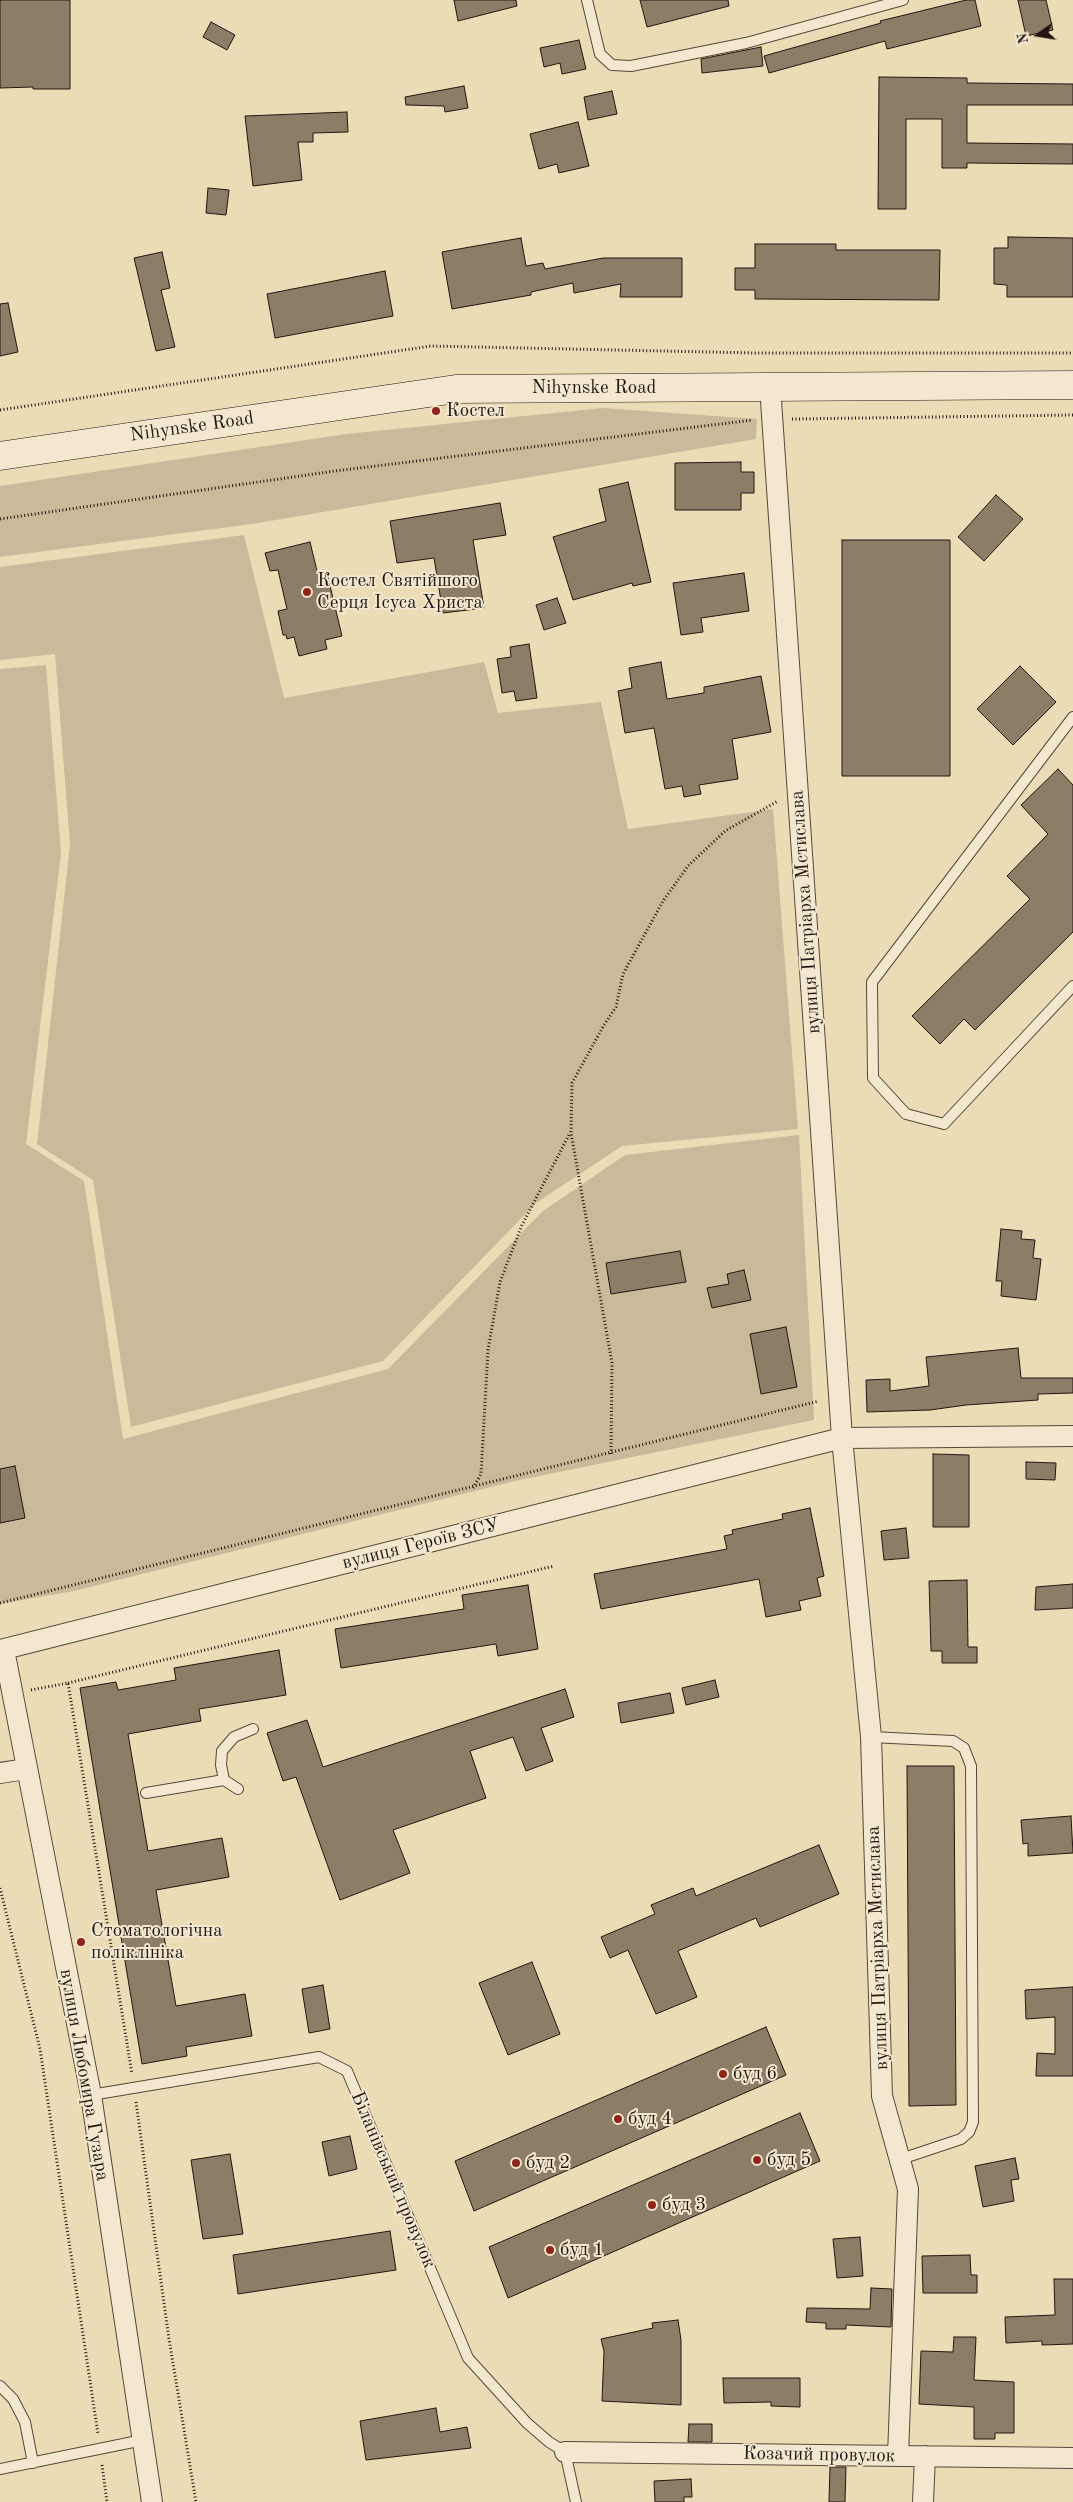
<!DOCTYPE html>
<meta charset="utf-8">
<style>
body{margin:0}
#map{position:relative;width:1073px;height:2502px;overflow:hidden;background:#ecdcb5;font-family:"Old Standard TT",serif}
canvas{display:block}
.north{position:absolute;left:1013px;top:10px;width:50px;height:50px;-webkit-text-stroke:4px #f3e8cf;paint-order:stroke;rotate:257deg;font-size:14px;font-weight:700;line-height:20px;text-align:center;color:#231610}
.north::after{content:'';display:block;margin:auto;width:18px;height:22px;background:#231610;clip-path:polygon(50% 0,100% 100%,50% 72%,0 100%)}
</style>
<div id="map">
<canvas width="1073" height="2502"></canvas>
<div class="north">N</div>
</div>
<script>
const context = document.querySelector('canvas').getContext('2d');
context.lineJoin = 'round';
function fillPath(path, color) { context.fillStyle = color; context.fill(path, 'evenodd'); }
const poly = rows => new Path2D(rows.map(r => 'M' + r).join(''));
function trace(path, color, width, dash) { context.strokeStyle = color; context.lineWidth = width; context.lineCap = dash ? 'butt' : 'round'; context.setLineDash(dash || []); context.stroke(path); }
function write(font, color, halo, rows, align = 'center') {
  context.font = font + ' "Old Standard TT",serif'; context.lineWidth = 4; context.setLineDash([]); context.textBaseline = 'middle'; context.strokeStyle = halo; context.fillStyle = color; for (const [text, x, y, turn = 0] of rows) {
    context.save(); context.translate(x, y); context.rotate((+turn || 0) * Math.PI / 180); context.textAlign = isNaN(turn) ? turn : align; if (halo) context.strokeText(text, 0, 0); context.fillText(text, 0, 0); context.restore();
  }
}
fillPath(poly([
 [603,408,757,419,756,439,252,524,0,557,0,486,346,434],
 [244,535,284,698,484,662,498,713,601,702,628,829,773,809,798,1129,622,1146,536,1203,383,1361,131,1427,93,1180,37,1144,70,844,55,654,0,660,0,567],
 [46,665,61,853,26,1144,84,1181,123,1439,388,1369,543,1211,625,1155,799,1135,814,1420,515,1481,74,1591,0,1604,0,669]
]), '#caba99');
const building = poly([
 [0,0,70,0,70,89,33,89,33,87,0,88,0,0],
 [454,0,516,0,517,6,458,21,454,0],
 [640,0,728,0,729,6,647,27,640,0],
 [966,0,975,0,981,26,887,49,885,41,769,73,764,56,881,23,880,21,966,0],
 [1018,0,1046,0,1053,30,1026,36,1018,0],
 [211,22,235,35,227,50,203,37,211,22],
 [579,40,586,69,562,74,560,63,544,67,540,48,579,40],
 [761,47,763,66,702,73,701,59,761,47],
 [879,77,967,78,967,83,1073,84,1073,105,967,105,967,143,1073,144,1073,164,967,163,967,168,942,168,942,119,906,119,906,209,878,209,879,77],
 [464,86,468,108,445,112,444,106,406,105,405,97,464,86],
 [612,91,617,114,588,120,584,97,612,91],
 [347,112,348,132,313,133,313,142,298,142,302,180,253,186,245,116,347,112],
 [578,122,589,166,559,173,557,164,539,169,530,134,578,122],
 [208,188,229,190,226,215,206,213,208,188],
 [1008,237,1073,238,1073,297,1007,297,1007,285,994,284,994,248,1008,248,1008,237],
 [521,238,526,266,543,263,545,269,603,258,682,258,682,297,620,297,621,284,574,293,573,283,531,292,531,295,452,309,442,252,521,238],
 [755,244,836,244,836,250,940,250,939,300,755,299,755,290,735,290,735,268,755,268,755,244],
 [162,252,170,288,161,290,175,347,156,351,134,258,162,252],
 [385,271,393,316,275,338,267,294,385,271],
 [8,303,18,352,0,356,0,304,8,303],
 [741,462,741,472,754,472,754,493,741,493,741,510,675,510,675,463,741,462],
 [628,482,651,582,633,586,632,583,573,600,553,537,606,521,599,489,628,482],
 [996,495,1023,519,984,561,958,537,996,495],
 [500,503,506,535,473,540,484,608,443,613,434,558,397,563,390,521,500,503],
 [842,540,950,540,950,776,842,776,842,540],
 [310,542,318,575,327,573,342,636,325,640,327,649,299,656,294,637,287,639,286,635,283,635,278,611,287,609,278,570,270,571,265,553,310,542],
 [744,573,749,611,701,618,703,632,681,635,673,583,744,573],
 [557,598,566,623,544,630,536,605,557,598],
 [529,644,537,698,516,701,514,691,502,693,497,659,511,657,510,647,529,644],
 [661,662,667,699,704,693,704,687,761,676,771,732,732,739,738,779,699,785,701,794,684,797,682,786,665,789,654,728,625,733,618,691,632,688,629,668,661,662],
 [1020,666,1056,702,1013,745,977,709,1020,666],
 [1058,769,1073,785,1073,932,975,1030,964,1019,940,1044,912,1016,1030,899,1007,876,1048,834,1021,805,1058,769],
 [1001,1229,1022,1231,1021,1239,1035,1240,1033,1258,1041,1259,1036,1300,1001,1296,1002,1281,996,1281,1001,1229],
 [680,1251,686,1282,611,1294,606,1263,680,1251],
 [744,1270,751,1300,712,1308,707,1288,729,1284,727,1274,744,1270],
 [786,1327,797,1387,761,1394,750,1334,786,1327],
 [1018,1348,1021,1378,1073,1378,1073,1393,1038,1394,1038,1400,966,1405,930,1410,867,1412,866,1380,890,1379,890,1391,929,1386,926,1357,1018,1348],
 [933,1454,969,1455,969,1527,933,1527,933,1454],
 [1026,1462,1056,1463,1055,1480,1026,1479,1026,1462],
 [15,1466,25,1518,0,1523,0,1469,15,1466],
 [810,1508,824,1576,817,1578,821,1596,799,1601,801,1610,766,1617,759,1579,601,1609,594,1574,727,1549,724,1536,733,1534,732,1530,783,1519,782,1514,810,1508],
 [906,1528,909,1558,884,1560,881,1531,906,1528],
 [967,1580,968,1647,977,1647,977,1663,942,1663,942,1651,931,1651,929,1581,967,1580],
 [1073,1584,1073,1608,1035,1610,1036,1587,1073,1584],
 [528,1585,538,1649,498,1656,496,1644,341,1668,335,1629,464,1609,462,1595,528,1585],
 [279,1650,286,1695,199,1709,201,1721,128,1734,148,1851,222,1838,229,1877,156,1890,176,2006,245,1994,252,2036,186,2047,187,2056,142,2064,80,1688,116,1682,118,1690,176,1680,174,1668,279,1650],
 [715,1680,719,1697,686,1705,682,1688,715,1680],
 [565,1689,574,1717,541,1728,553,1761,526,1771,513,1737,470,1751,486,1798,393,1830,410,1873,340,1900,296,1777,283,1781,267,1733,307,1720,323,1767,565,1689],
 [670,1693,674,1713,621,1723,618,1703,670,1693],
 [907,1766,954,1766,956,2105,909,2106,907,1766],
 [1071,1816,1073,1853,1028,1856,1028,1843,1023,1844,1021,1820,1071,1816],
 [819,1845,839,1894,760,1927,756,1918,678,1951,697,1997,656,2014,628,1950,610,1958,601,1937,655,1914,651,1905,693,1888,696,1896,819,1845],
 [532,1962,560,2034,508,2055,479,1983,532,1962],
 [323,1985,330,2029,309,2033,302,1989,323,1985],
 [1073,1987,1073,2076,1036,2076,1037,2053,1055,2054,1055,2017,1026,2019,1025,1990,1073,1987],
 [766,2027,786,2075,474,2211,455,2161,766,2027],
 [800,2113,820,2161,508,2298,489,2247,800,2113],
 [350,2136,357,2169,329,2176,322,2142,350,2136],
 [230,2154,243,2234,203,2239,191,2160,230,2154],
 [1015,2158,1019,2179,1011,2180,1014,2201,983,2207,975,2166,1015,2158],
 [390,2231,396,2270,238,2294,233,2255,390,2231],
 [860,2237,863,2276,837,2278,833,2239,860,2237],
 [970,2255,971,2275,977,2275,977,2293,923,2293,922,2256,970,2255],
 [1054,2279,1073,2279,1073,2344,1042,2345,1042,2341,1006,2343,1005,2317,1055,2315,1054,2279],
 [871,2288,892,2289,891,2327,846,2325,846,2329,826,2329,826,2323,806,2322,807,2308,870,2309,871,2288],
 [678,2320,681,2340,681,2405,602,2401,604,2351,601,2339,653,2328,652,2323,678,2320],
 [954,2337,976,2337,974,2380,1014,2382,1014,2433,995,2433,995,2439,974,2439,974,2407,919,2404,921,2351,953,2352,954,2337],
 [723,2378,800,2378,800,2407,771,2406,771,2402,724,2403,723,2378],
 [436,2408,440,2432,467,2427,471,2448,366,2460,360,2421,436,2408],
 [689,2424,712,2424,712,2442,688,2442,689,2424],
 [830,2467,846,2467,845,2502,829,2502,830,2467],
 [691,2479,692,2497,684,2497,684,2502,655,2502,654,2481,691,2479]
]);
fillPath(building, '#8c7d66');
trace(building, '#231610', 1);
const service = poly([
 [587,0,600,54,612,65,631,66,746,43,903,0],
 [1073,717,872,982,873,1078,906,1114,944,1124,1073,986],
 [871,1737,953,1741,964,1748,971,1766,973,2122,969,2132,961,2139,901,2159],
 [238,1789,224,1780,221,1765,222,1751,234,1737,253,1729],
 [146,1793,224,1780],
 [91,2095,319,2057,347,2071,468,2358,527,2423,549,2442,565,2452,576,2502],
 [0,2386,13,2399,25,2422,33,2463],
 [0,2469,143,2440]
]);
const minor = poly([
 [770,386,842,1438,871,1737,882,2096,908,2189,898,2456],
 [0,1650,842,1438,1073,1436],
 [4,1650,91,2095,152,2502],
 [0,1773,26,1769],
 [565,2452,1073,2458],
 [923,2502,925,2456]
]);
const secondary = poly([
 [0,456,456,389,1073,385]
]);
trace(service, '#554839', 12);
trace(minor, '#554839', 22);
trace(secondary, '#231610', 29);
trace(poly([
 [0,410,431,346,756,353,1073,353],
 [792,419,1073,415],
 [0,519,335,471,753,420],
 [611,1454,612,1363,571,1133,572,1083,604,1025,616,1007,623,974,663,901,688,866,725,831,778,801],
 [473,1488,481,1474,488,1350,500,1282,521,1227,570,1133],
 [0,1603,819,1401],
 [68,1683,554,1566],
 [31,1690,68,1683,132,2074],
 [0,1888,40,2049,98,2434],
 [136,2102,169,2339,196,2502],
 [102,2465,107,2502]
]), '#231610', 3, [1, 2.5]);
trace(service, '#f3e8cf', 10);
trace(minor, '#f3e8cf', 20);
trace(secondary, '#f3e8cf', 28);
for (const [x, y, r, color] of [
 [436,411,5,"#8f2418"],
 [307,592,5,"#8f2418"],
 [81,1942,5,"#8f2418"],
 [723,2074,5,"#8f2418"],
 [618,2119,5,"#8f2418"],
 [757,2160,5,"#8f2418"],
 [516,2163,5,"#8f2418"],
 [652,2205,5,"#8f2418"],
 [550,2250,5,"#8f2418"]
]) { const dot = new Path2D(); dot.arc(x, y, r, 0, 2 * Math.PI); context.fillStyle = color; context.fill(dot); trace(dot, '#f3e8cf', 2); }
write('19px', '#231610', '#f3e8cf', [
 ["Nihynske Road",594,388],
 ["Nihynske Road",192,427,-8],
 ["вулиця Патріарха Мстислава",806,912,-94],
 ["вулиця Героїв ЗСУ",421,1544,-14],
 ["вулиця Патріарха Мстислава",878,1948,-92],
 ["вулиця Любомира Гузара",84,2075,80],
 ["Біланівський провулок",393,2180,67],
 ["Козачий провулок",819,2455,1]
]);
write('19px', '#231610', '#f3e8cf', [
 ["Костел",446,411],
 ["Костел Святійшого",317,581],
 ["Серця Ісуса Христа",317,603],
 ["Стоматологічна",91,1931],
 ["поліклініка",91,1953],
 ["буд 6",733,2074],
 ["буд 4",628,2119],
 ["буд 5",767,2160],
 ["буд 2",526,2163],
 ["буд 3",662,2205],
 ["буд 1",560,2250]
], 'left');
</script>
